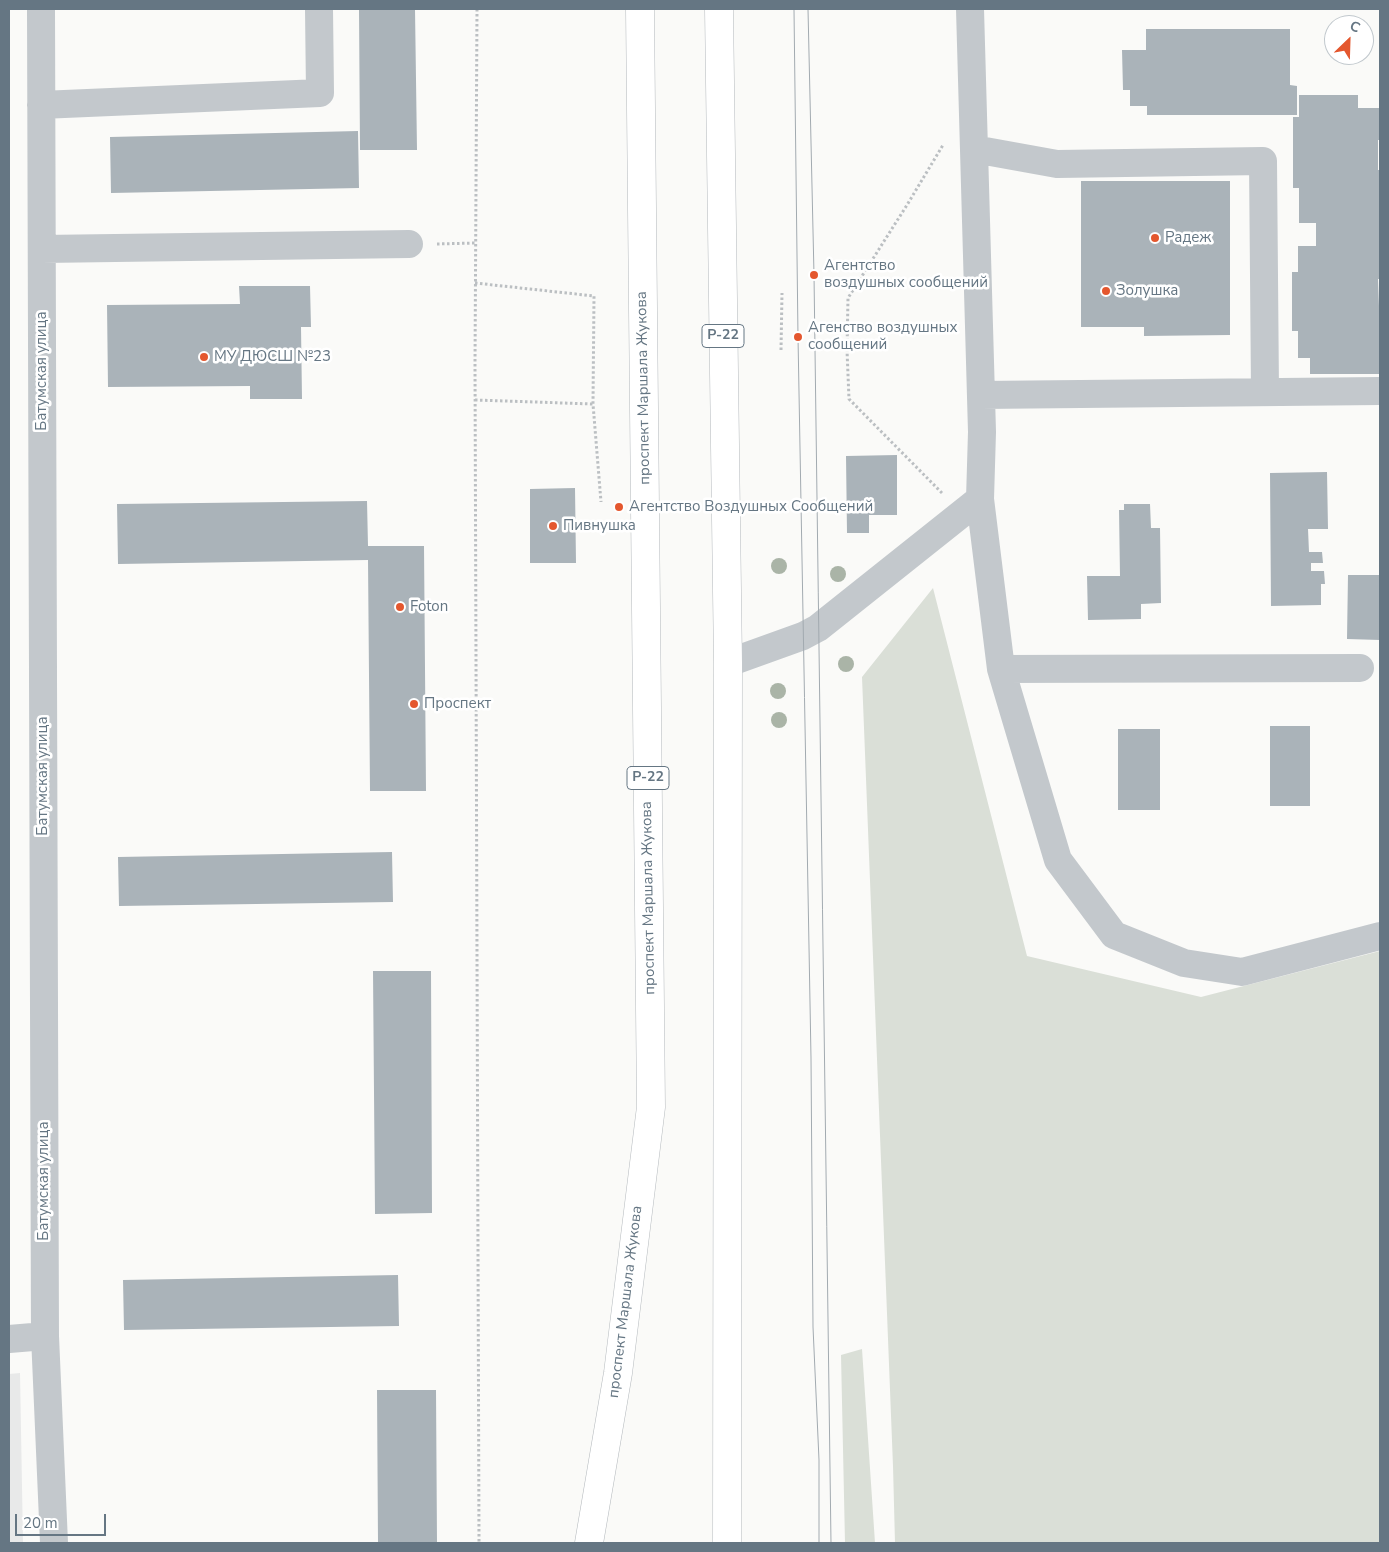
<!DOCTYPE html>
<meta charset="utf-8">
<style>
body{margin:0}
#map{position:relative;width:1389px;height:1552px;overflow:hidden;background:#fafaf8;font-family:"Nunito Sans",sans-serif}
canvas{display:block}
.frame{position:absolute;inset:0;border:10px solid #657683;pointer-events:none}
.north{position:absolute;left:1324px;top:15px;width:50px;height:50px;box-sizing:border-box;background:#fff;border:1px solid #c1c8cd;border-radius:50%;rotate:24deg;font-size:14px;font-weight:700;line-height:20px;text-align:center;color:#657683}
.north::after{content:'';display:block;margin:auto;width:18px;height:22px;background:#e4572e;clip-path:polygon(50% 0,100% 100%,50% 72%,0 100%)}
.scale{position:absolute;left:15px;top:1514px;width:91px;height:22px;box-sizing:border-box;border:2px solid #657683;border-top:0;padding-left:6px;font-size:15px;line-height:18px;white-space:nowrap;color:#657683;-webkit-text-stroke:4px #fff;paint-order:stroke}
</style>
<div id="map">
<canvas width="1389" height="1552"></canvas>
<div class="frame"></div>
<div class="north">С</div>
<div class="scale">20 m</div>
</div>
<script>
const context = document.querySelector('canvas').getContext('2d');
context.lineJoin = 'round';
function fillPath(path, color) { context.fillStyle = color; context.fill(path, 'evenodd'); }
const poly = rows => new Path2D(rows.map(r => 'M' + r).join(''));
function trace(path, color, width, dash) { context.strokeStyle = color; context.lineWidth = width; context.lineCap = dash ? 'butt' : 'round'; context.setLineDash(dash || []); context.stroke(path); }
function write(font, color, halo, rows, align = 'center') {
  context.font = font + ' "Nunito Sans",sans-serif'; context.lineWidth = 5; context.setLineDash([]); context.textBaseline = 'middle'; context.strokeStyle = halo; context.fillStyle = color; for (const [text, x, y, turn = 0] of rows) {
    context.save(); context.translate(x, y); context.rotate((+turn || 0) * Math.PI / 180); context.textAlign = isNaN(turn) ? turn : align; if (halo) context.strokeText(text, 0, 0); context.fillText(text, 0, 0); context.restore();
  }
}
fillPath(poly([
 [20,1373,23,1543,9,1543,9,1374]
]), '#e8e9e9');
fillPath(poly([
 [933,588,1027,956,1201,997,1380,951,1380,1543,895,1543,893,1466,862,677],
 [862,1349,875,1543,845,1543,841,1355]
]), '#dadfd7');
fillPath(poly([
 [359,9,415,9,417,150,360,150],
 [1146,29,1290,29,1290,85,1297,86,1297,115,1147,115,1147,106,1130,106,1130,90,1123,90,1122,50,1146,50],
 [1299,95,1358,95,1358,108,1380,108,1380,140,1378,140,1378,170,1380,170,1380,222,1379,222,1380,279,1378,279,1379,306,1380,306,1380,374,1310,374,1310,358,1298,358,1298,331,1292,331,1292,272,1298,272,1298,246,1316,246,1316,223,1299,223,1299,188,1293,188,1293,117,1299,117],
 [358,131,359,188,111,193,110,137],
 [1081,181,1230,181,1230,335,1144,336,1144,327,1081,327],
 [239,286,310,286,311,327,301,327,302,399,250,399,250,386,108,387,107,305,240,304],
 [897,455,897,515,869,515,869,533,847,533,846,456],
 [1327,472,1328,529,1308,529,1309,552,1322,552,1323,563,1311,563,1311,571,1324,571,1325,584,1321,584,1321,605,1271,606,1270,473],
 [575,488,576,563,530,563,530,489],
 [367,501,368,546,424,546,426,791,370,791,368,560,118,564,117,504],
 [1124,504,1150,504,1151,528,1160,528,1161,603,1141,604,1141,619,1088,620,1087,576,1120,576,1119,510,1124,510],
 [1348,575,1380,575,1380,640,1347,639],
 [1270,726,1310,726,1310,806,1270,806],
 [1118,729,1160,729,1160,810,1118,810],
 [392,852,393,902,119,906,118,857],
 [373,971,431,971,432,1213,375,1214],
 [398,1275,399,1326,124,1330,123,1280],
 [377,1390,436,1390,437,1543,378,1543]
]), '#aab3b9');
const highway = poly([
 [719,9,728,663,727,1543],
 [589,1543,618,1373,651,1107,640,9]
]);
trace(highway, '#b4b9bd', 29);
trace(poly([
 [477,9,475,364,479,1543],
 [437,244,475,243],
 [475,283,594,296,593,404,601,502],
 [781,350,782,293],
 [475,400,593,404],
 [942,493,849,399,847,350,848,298,907,205,943,145]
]), '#bbbfc2', 3, [2.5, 2.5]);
trace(poly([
 [41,9,45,1336,54,1543],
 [41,105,320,93,319,9],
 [974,149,1057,164,1263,161,1265,391],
 [42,249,409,244],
 [981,395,1380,391],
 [980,499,1001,669,1360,668],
 [728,663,803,636,818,628,980,499,982,432,970,9],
 [1001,669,1058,860,1114,935,1184,963,1242,972,1380,936],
 [9,1339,45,1336]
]), '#c3c8cc', 28);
trace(highway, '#fff', 28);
trace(poly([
 [794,9,798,337,811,1058,813,1327,819,1460,819,1543],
 [808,9,814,275,831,1543]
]), '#a2aab0', 1);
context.fillStyle = '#aab4a7';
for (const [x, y] of [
 [779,566],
 [838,574],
 [846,664],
 [778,691],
 [779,720]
]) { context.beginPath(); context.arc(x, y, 8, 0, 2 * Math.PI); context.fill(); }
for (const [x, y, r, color] of [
 [1155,238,5,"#e4572e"],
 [814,275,5,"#e4572e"],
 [1106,291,5,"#e4572e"],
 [798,337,5,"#e4572e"],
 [204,357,5,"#e4572e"],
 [619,507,5,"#e4572e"],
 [553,526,5,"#e4572e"],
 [400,607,5,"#e4572e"],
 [414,704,5,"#e4572e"]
]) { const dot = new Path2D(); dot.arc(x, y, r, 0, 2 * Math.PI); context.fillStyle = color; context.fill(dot); trace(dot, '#fff', 2); }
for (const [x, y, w] of [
 [723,336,42],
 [648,778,42]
]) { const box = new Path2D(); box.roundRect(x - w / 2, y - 11.5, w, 23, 4); context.fillStyle = '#fff'; context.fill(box); trace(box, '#657683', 1); }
write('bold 14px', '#657683', null, [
 ["Р-22",723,336],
 ["Р-22",648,778]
]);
write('15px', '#657683', '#fff', [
 ["Радеж",1165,238],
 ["Агентство",824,266],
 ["воздушных сообщений",824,283],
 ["Золушка",1116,291],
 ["Агенство воздушных",808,328],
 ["сообщений",808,345],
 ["МУ ДЮСШ №23",214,357],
 ["Агентство Воздушных Сообщений",629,507],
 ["Пивнушка",563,526],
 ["Foton",410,607],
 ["Проспект",424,704]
], 'left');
write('15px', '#657683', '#fff', [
 ["Батумская улица",42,371,-90],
 ["проспект Маршала Жукова",644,388,-91],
 ["Батумская улица",43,776,-90],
 ["проспект Маршала Жукова",649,898,-91],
 ["Батумская улица",44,1181,-90],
 ["проспект Маршала Жукова",626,1302,-83]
]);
</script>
